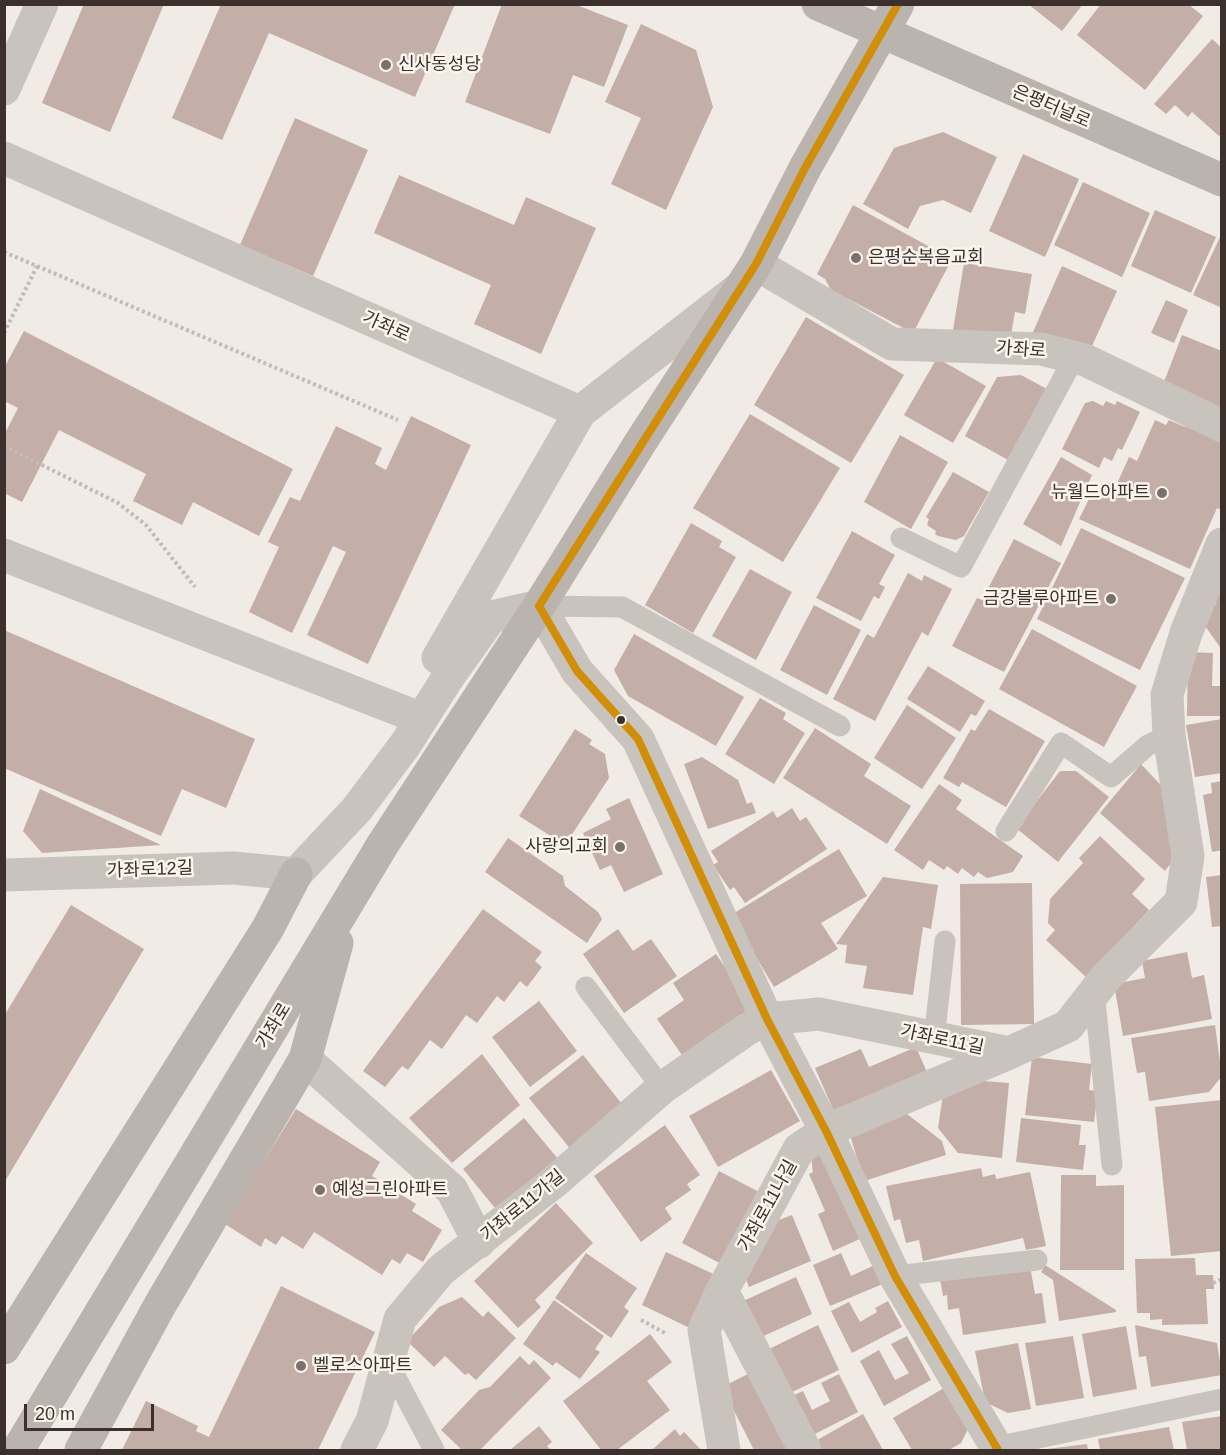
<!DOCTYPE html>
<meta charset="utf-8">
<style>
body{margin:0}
#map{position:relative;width:1226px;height:1455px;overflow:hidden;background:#f0ebe5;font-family:Helvetica,sans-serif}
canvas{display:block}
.frame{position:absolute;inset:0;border:6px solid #3b302b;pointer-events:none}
.scale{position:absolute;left:24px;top:1404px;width:130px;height:27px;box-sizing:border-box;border:3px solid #3b302b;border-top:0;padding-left:8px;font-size:18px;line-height:21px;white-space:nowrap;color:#3b302b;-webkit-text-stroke:4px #fbf5ee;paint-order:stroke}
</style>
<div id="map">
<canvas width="1226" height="1455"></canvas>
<div class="frame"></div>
<div class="scale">20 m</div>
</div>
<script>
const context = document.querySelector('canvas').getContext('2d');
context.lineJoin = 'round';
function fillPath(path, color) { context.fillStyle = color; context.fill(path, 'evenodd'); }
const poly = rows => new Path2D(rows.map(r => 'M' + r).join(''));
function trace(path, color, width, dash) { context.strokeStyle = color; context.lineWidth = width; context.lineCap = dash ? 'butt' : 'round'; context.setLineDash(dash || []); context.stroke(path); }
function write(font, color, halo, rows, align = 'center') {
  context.font = font + ' Helvetica,"Noto Sans KR",sans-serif'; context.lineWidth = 5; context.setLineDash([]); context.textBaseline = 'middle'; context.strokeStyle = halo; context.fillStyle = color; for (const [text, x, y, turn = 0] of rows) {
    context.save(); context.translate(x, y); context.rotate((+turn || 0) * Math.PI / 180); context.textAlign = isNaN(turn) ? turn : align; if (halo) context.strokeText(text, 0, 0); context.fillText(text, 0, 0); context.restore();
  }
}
fillPath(poly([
 [84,4,164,4,110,132,42,103],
 [221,4,455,4,415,97,269,33,222,140,172,118],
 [502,4,574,4,628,25,604,87,573,75,550,134,465,102],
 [1028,4,1083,4,1062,31],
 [1101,4,1188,4,1203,16,1145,90,1077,35],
 [641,24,696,50,713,107,666,210,611,184,641,118,605,102],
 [1212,39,1222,48,1222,133,1219,136,1192,112,1188,117,1175,105,1166,114,1154,104],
 [295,118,368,150,313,276,240,245],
 [943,132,997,157,971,213,943,200,920,206,908,229,863,204,894,148],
 [1023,154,1079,179,1045,257,989,231],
 [399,175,514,225,526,197,596,228,541,354,474,324,491,285,374,233],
 [1083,182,1150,213,1122,277,1054,245],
 [853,205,952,259,913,333,831,290,825,279,817,274],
 [1155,210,1216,237,1191,293,1131,266],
 [1220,237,1222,238,1222,308,1193,295],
 [964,263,1032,274,1025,314,1015,312,1009,346,952,336],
 [1062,266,1117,291,1087,357,1033,332],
 [1166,300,1188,310,1174,343,1151,333],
 [806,317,904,375,851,463,754,405],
 [24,331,293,469,259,536,193,502,182,525,133,501,146,474,59,430,22,502,4,493,4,435,18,408,4,401,4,368],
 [1182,335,1222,351,1222,411,1162,387],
 [937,358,986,386,953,443,904,415],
 [1021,375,1047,389,1008,460,965,436,997,377],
 [1093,401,1103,406,1106,401,1115,405,1117,401,1140,412,1122,450,1118,448,1112,461,1104,457,1099,468,1062,449,1085,403],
 [750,414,840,468,783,562,693,508],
 [411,416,471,445,368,664,307,635,346,552,333,546,292,633,249,612,279,547,268,542,290,497,300,501,336,426,382,448,375,464,386,470],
 [1189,419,1222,434,1222,510,1217,508,1190,569,1079,519,1093,491,1101,495,1107,482,1116,486,1129,457,1137,461,1155,420,1166,425,1169,420,1185,427],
 [900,435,948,462,911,529,864,502],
 [1061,457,1092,475,1061,546,1023,524],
 [953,472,989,492,964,536,956,540,938,536,935,534,936,531,927,525,929,519,926,517],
 [691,523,722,541,719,547,736,557,693,633,645,605],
 [1081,528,1185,578,1140,670,1037,619],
 [852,531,895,555,879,584,885,587,879,599,874,596,861,621,816,598],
 [1014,539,1061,563,1004,672,952,646,977,598,982,600],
 [750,569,792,592,756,660,712,636],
 [908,573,922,581,924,575,952,589,928,636,922,632,875,721,833,699,867,634,874,638],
 [1222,590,1222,650,1198,616,1216,604,1212,598],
 [814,605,861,630,827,695,780,670],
 [1032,629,1137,686,1104,747,999,689],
 [4,630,255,739,226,808,182,789,161,836,4,768],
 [634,634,744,697,716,746,628,696,614,670],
 [1188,652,1213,653,1212,686,1222,686,1222,716,1187,716],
 [928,666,985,701,976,716,971,714,960,732,907,699],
 [760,698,786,713,783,719,805,733,774,784,725,754],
 [907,705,956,738,922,789,874,758],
 [989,709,1045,741,1006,807,962,782,959,787,943,778,971,729,975,731],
 [1222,719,1222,773,1195,777,1186,725],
 [815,728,871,764,864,776,911,806,887,844,783,778],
 [575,729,592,740,589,744,605,754,609,778,565,845,519,816],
 [702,757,738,780,747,804,752,802,756,813,708,829,684,764],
 [1141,764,1174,799,1180,851,1165,871,1100,813],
 [1060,771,1076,771,1109,797,1058,862,1016,828],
 [1222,781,1222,850,1212,852,1203,795,1212,793,1211,783],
 [939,784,962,800,956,809,1023,856,1013,872,987,878,978,872,974,877,962,868,958,874,947,866,944,870,929,860,923,870,894,850],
 [40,789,161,845,42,853,23,831],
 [629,798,663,874,624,892,611,865,600,870,583,833,611,819,606,809],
 [792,808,800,821,806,817,827,849,745,903,734,887,730,890,713,865,718,862,711,851,773,811,777,818],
 [1100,836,1145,879,1132,894,1149,910,1086,977,1046,940,1055,930,1048,923,1050,899,1083,863,1079,858],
 [508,838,563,876,565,886,598,912,602,919,587,943,485,872],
 [839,849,867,896,821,923,838,949,774,987,731,915],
 [1222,875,1222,926,1212,927,1206,877],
 [883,877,938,885,931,929,923,927,913,995,863,988,867,966,845,963,847,945,836,944],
 [1032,883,1034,1024,961,1025,960,884],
 [71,905,144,949,4,1183,4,1016],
 [483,909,542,952,535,961,542,967,527,987,520,981,504,1002,497,996,477,1023,466,1015,442,1049,430,1040,408,1070,402,1066,385,1087,363,1071],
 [618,929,633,951,651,939,677,976,624,1013,583,954],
 [1187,952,1192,978,1204,975,1212,1019,1123,1036,1114,984,1145,978,1142,961],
 [716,954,749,1002,740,1024,686,1061,657,1019,684,1000,673,983],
 [539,1001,577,1051,530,1087,492,1037],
 [1215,1025,1222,1076,1209,1092,1149,1101,1145,1072,1137,1073,1131,1038],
 [916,1047,929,1077,836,1116,815,1068,861,1049,869,1067],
 [482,1054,520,1105,452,1163,409,1118],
 [583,1055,629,1113,576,1156,529,1098],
 [1032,1057,1092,1064,1089,1090,1098,1091,1094,1122,1025,1115],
 [771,1070,800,1121,718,1167,689,1116],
 [972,1080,1009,1083,1002,1158,958,1153,938,1128,944,1088],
 [1222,1100,1222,1251,1171,1256,1155,1107],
 [296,1109,380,1162,372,1176,416,1204,412,1211,442,1230,423,1262,407,1253,400,1264,392,1259,382,1275,314,1232,303,1249,282,1236,276,1245,265,1238,261,1247,225,1224],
 [907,1114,942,1141,946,1155,864,1181,849,1132],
 [524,1118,563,1165,495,1208,463,1169],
 [1021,1118,1081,1125,1079,1145,1086,1145,1083,1170,1016,1162],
 [665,1125,700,1175,687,1184,691,1190,665,1208,672,1219,641,1242,594,1176],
 [820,1153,862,1238,833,1251,818,1214,825,1211,809,1174,813,1172,811,1156],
 [981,1168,983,1177,995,1174,996,1179,1030,1172,1046,1246,1026,1250,1023,1238,923,1261,919,1240,906,1243,900,1219,894,1221,886,1186],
 [719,1171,761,1193,723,1265,682,1243],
 [1061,1175,1096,1175,1096,1186,1124,1185,1124,1270,1060,1270],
 [556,1203,593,1243,535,1300,541,1307,518,1328,474,1281],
 [792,1215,811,1261,749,1287,740,1265,766,1225],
 [666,1252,720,1277,696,1331,642,1305],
 [586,1253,637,1288,624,1307,629,1311,611,1338,555,1298],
 [841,1253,851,1276,877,1264,885,1283,830,1306,813,1265],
 [1195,1258,1196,1275,1213,1275,1214,1289,1206,1289,1208,1324,1162,1325,1162,1319,1150,1320,1150,1313,1137,1313,1135,1259],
 [1045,1265,1116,1310,1116,1312,1059,1321,1053,1280,1041,1272],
 [1030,1266,1035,1294,1042,1293,1046,1323,963,1335,959,1308,948,1310,947,1295,943,1296,940,1279],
 [796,1277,812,1314,757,1339,741,1302],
 [281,1286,375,1332,318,1450,122,1450,146,1401,198,1426,196,1431,209,1437],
 [462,1297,483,1317,488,1311,516,1338,476,1380,468,1373,465,1375,445,1356,434,1367,407,1341,439,1307],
 [554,1300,604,1336,595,1349,600,1352,580,1379,556,1362,553,1366,523,1344],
 [888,1301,902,1327,852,1353,831,1311,849,1302,860,1322,877,1312,875,1308],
 [818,1325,839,1370,790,1393,769,1349],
 [1135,1325,1217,1343,1222,1375,1151,1387,1146,1356,1139,1357],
 [1126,1326,1137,1389,1093,1397,1082,1334],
 [650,1334,672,1362,647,1381,670,1410,617,1450,601,1450,563,1401],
 [907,1336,931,1380,884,1406,860,1361,879,1350,895,1380,909,1373,891,1344],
 [1073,1336,1084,1398,1036,1406,1025,1343],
 [1018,1343,1031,1409,1008,1413,985,1402,975,1351],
 [520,1356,529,1365,534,1360,551,1378,480,1450,462,1450,441,1430,479,1390,490,1387],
 [754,1371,795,1450,754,1450,722,1387],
 [839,1374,858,1412,809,1437,790,1397,803,1391,812,1410,830,1401,821,1383],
 [944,1388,968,1429,961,1443,949,1450,912,1450,893,1418],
 [863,1414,883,1450,816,1450,812,1443],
 [1222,1416,1222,1450,1187,1450,1182,1422],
 [539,1426,552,1442,547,1446,551,1450,510,1450],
 [1169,1427,1174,1450,1100,1450,1098,1439],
 [675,1429,680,1436,684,1432,701,1450,652,1450],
 [1087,1444,1088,1450,1047,1450,1047,1449]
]), '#c3afa7');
trace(poly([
 [4,252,398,420],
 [4,333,37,266],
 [4,446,118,503,146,525,195,587],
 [1213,1283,1222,1279],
 [641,1320,665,1333]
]), '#c2bbb6', 4, [3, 3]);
trace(poly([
 [901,538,961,567,1074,358],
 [539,606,622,607,840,726],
 [1006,831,1061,743,1111,777,1148,745,1169,735],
 [586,987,662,1088],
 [1094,991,1112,1165],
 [934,1039,945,941],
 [895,1276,1037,1260],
 [387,1361,434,1450],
 [996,1447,1222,1399]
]), '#c9c3be', 21);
trace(poly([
 [4,89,42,4],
 [4,158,580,412],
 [756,264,892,344,1041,349,1085,360,1222,426],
 [4,555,407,713],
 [438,658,580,412,737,290],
 [296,874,357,809,405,745,447,679,491,617,539,606,577,671,638,739,767,1019,826,1131,895,1276,998,1450],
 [4,875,233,868,296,874],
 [305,1059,452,1190,479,1242],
 [722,1291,805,1450],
 [357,1450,372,1421,400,1319,441,1270,553,1183,662,1088,746,1030,767,1019,819,1014,1009,1053,1068,1026,1107,976,1181,902,1188,856,1169,735,1167,695,1186,633,1222,544],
 [724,1450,704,1330,722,1291,799,1149,826,1131,1009,1053]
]), '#c9c3be', 33);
trace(poly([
 [818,4,1222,180],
 [4,1348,268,928,296,874],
 [18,1450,383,844,539,606,640,443,756,264,805,168,898,4],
 [81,1450,160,1305,305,1059,337,943]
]), '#bab3ae', 33);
trace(poly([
 [898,4,805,168,756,264,539,606,577,671,638,739,767,1019,826,1131,895,1276,998,1450]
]), '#d18e09', 8);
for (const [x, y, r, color] of [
 [386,65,6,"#7a716c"],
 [856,258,6,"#7a716c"],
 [1162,493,6,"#7a716c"],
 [1111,599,6,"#7a716c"],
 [621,720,5,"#3b302b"],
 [620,847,6,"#7a716c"],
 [320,1190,6,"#7a716c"],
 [301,1366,6,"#7a716c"]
]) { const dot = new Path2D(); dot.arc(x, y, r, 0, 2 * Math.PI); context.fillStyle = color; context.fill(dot); trace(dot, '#fbf5ee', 2); }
write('18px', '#3b302b', '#fbf5ee', [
 ["신사동성당",398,65],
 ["은평순복음교회",868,258],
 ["뉴월드아파트",1150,493,"right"],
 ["금강블루아파트",1099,599,"right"],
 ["사랑의교회",608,847,"right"],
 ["예성그린아파트",332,1190],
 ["벨로스아파트",313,1366]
], 'left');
write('18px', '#3b302b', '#fbf5ee', [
 ["은평터널로",1051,107,23],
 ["가좌로",386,327,24],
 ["가좌로",1021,350,4],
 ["가좌로12길",150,870,-2],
 ["가좌로",274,1026,-59],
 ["가좌로11길",942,1040,12],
 ["가좌로11가길",523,1206,-39],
 ["가좌로11나길",768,1206,-61]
]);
</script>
